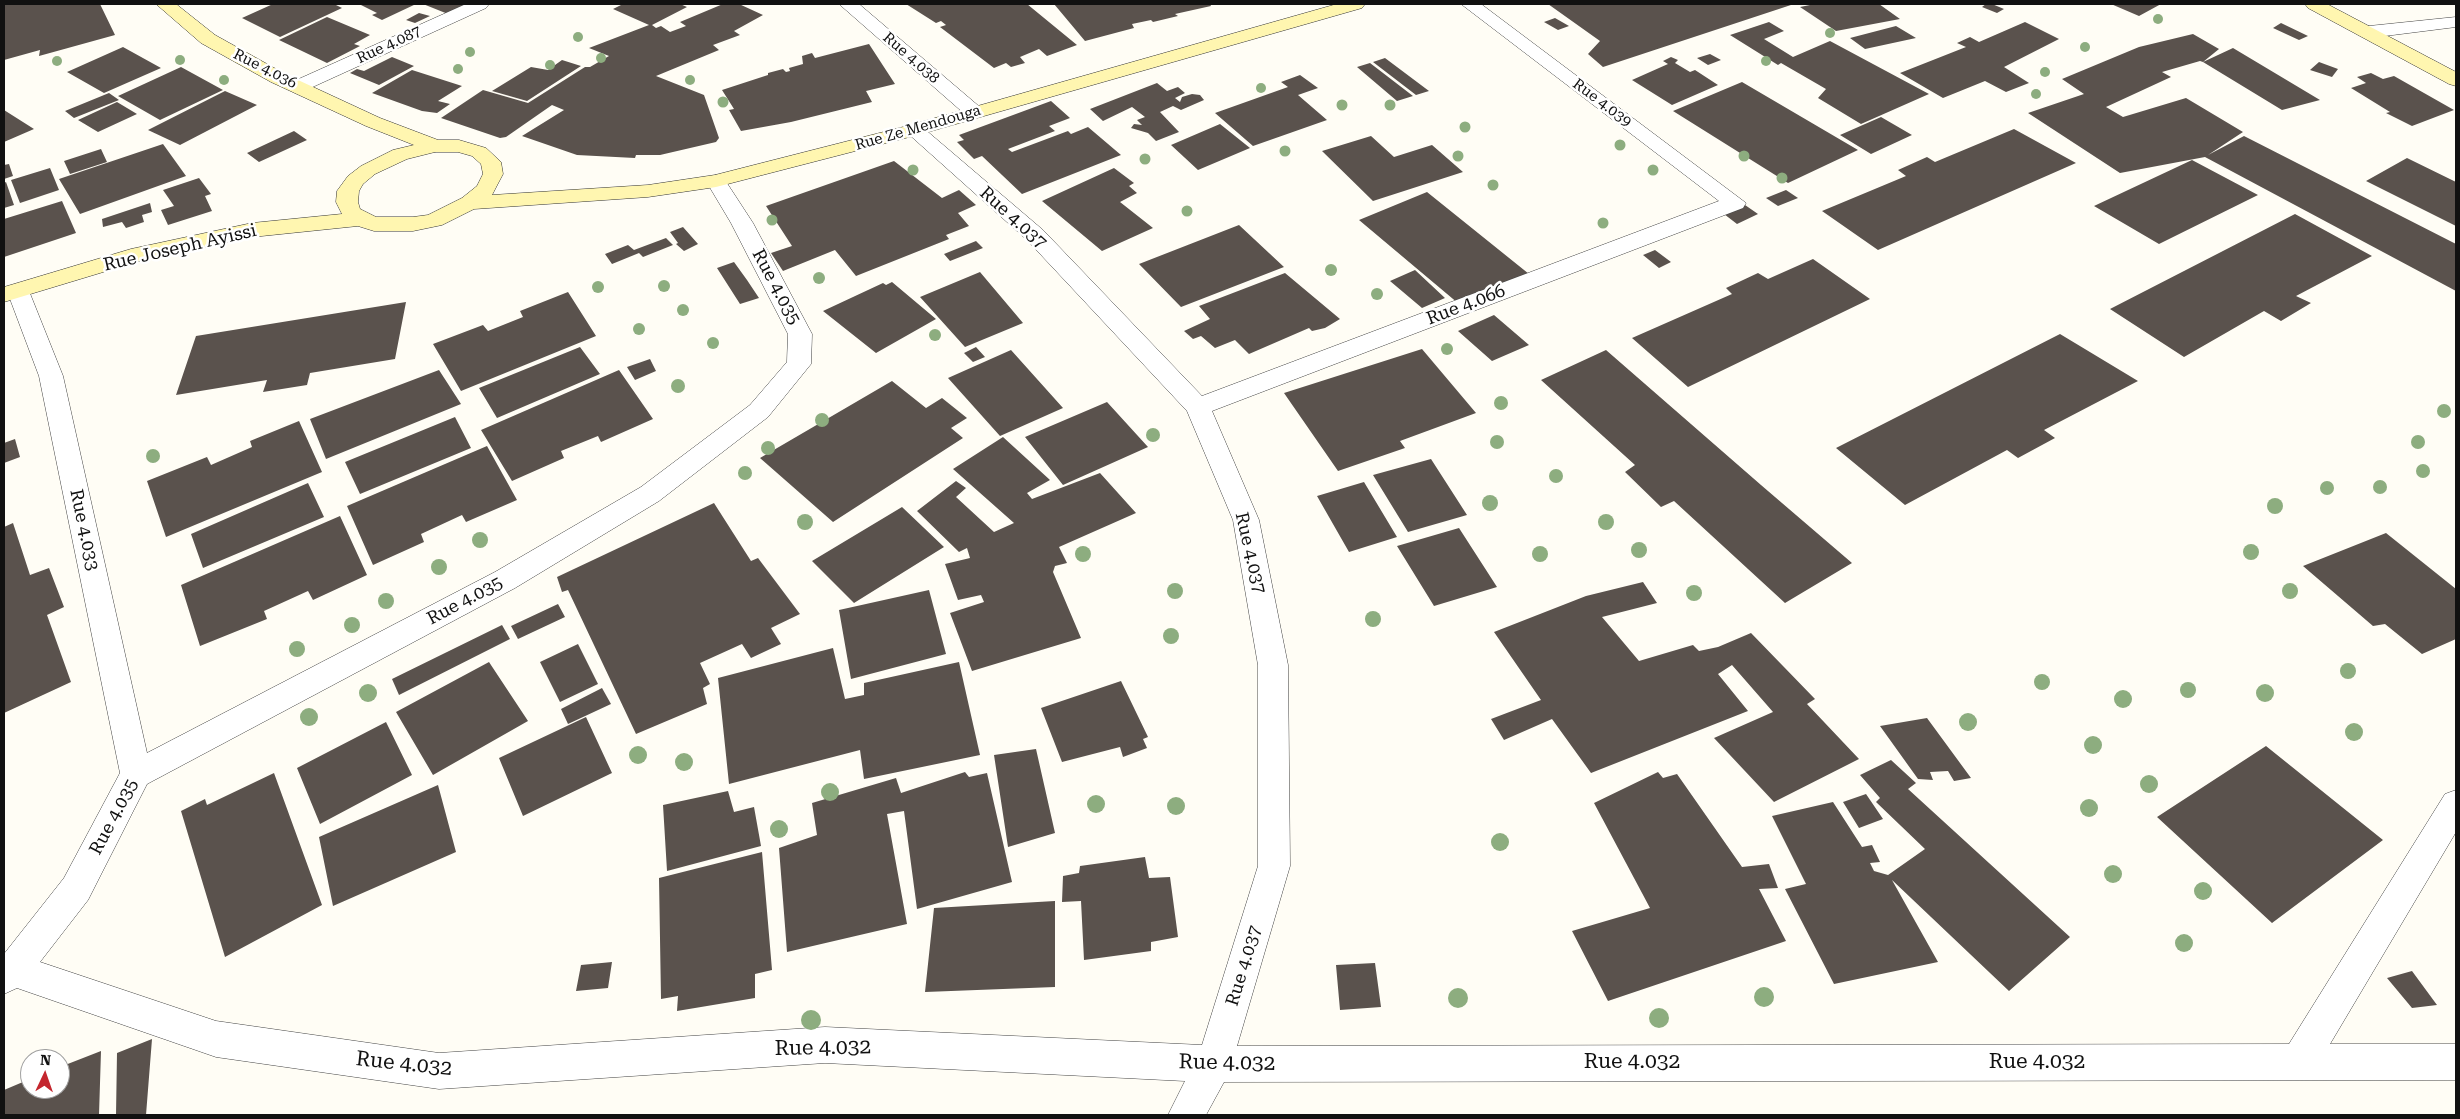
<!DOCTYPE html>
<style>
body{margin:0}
#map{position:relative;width:2460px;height:1119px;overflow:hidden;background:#fffdf5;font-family:"Roboto Serif",serif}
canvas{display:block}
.frame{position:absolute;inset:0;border:5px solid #111;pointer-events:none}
.north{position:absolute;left:20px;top:1049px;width:50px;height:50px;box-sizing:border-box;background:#fff;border:1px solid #a0a0a0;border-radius:50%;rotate:3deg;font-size:14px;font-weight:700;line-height:20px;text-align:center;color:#111}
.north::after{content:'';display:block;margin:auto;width:18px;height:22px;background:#c4262e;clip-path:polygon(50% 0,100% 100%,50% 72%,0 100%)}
</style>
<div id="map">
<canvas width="2460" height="1119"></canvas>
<div class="frame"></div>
<div class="north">N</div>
</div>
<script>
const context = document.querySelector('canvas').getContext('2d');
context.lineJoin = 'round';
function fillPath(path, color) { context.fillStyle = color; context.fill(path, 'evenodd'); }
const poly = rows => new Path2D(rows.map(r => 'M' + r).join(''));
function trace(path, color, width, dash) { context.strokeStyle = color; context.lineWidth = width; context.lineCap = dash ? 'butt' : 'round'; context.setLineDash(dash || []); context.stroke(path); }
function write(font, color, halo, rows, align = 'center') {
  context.font = font + ' "Roboto Serif",serif'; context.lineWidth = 5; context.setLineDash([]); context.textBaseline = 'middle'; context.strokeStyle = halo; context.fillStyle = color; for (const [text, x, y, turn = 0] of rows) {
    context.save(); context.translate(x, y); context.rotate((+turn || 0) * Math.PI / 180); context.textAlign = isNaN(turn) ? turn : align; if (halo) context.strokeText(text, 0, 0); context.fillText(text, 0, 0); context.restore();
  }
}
fillPath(poly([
 [9,4,100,4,115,35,39,56,40,50,4,60,4,5],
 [273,4,334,4,342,8,280,37,242,18],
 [359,4,416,4,382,20,372,15,377,13],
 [423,4,468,4,448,14],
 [623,4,680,4,687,7,652,25,656,28,661,26,670,32,686,26,680,22,723,4,739,4,763,15,734,31,740,35,713,45,719,50,656,76,704,95,719,138,716,142,660,155,636,155,635,158,577,155,522,136,564,110,552,105,506,137,500,138,441,118,483,90,528,103,585,67,590,67,609,56,589,48,649,25,613,9],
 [906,4,1027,4,1077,45,1047,56,1039,49,1020,57,1025,63,1011,67,1006,63,994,68,940,27,946,25,941,21,936,23],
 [1054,4,1210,4,1211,6,1175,14,1178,16,1153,22,1151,20,1132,24,1134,28,1085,41],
 [1548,4,1794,4,1603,67,1588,54,1600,41],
 [1815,4,1879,4,1900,19,1836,31,1800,7],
 [1986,4,1992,4,2004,9,1997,13,1982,7],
 [2111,4,2161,4,2139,16],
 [419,13,430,16,415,23,406,20],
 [327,17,370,35,354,44,360,46,327,63,279,40],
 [1555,18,1569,26,1558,30,1544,22],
 [1769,22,1784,31,1764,39,1793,57,1830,41,1929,94,1861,124,1818,98,1826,89,1781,63,1778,65,1730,35],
 [2025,22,2059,39,2004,67,2029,83,2006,92,1985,81,1943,98,1900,73,1966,47,1957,43,1970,37,1979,42],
 [2281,23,2308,36,2299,40,2273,28],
 [1896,26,1916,38,1865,49,1850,38],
 [2193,34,2219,49,2203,62,2200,61,2162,72,2171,77,2106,107,2123,117,2186,98,2243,132,2208,155,2244,136,2456,244,2456,291,2205,157,2120,173,2028,113,2084,94,2062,79,2139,47],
 [869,44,895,84,866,91,872,102,791,122,741,131,729,110,734,109,722,90,768,75,768,73,783,69,786,72,790,71,789,68,803,64,802,56,812,53,815,58],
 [123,47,161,68,104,93,67,72],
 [2233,48,2320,100,2282,110,2203,62],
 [1710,54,1721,60,1708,65,1697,58],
 [392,57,414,66,379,85,350,73,357,69,364,71],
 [1671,57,1678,60,1675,63,1690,72,1695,70,1718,85,1672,105,1632,80,1668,64,1663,61],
 [1385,58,1429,91,1416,95,1373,62],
 [562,60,581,66,527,101,492,91,531,67,548,70],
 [2319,62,2338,69,2332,77,2310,70],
 [1370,63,1413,96,1397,101,1357,67],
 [181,67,223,90,160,120,118,96],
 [412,70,462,86,438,101,450,104,437,113,422,111,372,93],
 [2371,73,2383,79,2394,76,2454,110,2412,126,2386,113,2390,112,2351,88,2366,83,2357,77],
 [1300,75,1318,88,1298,95,1327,120,1253,146,1215,113,1288,87,1281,82],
 [1742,82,1858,150,1788,183,1673,111],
 [1157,83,1167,91,1178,87,1185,93,1175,98,1180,102,1182,97,1192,94,1200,95,1204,100,1181,110,1173,106,1160,112,1179,132,1156,141,1148,133,1131,128,1134,124,1142,125,1137,120,1145,117,1132,107,1103,121,1090,109],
 [225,91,257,105,180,145,148,130],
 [109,93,119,100,74,118,65,111],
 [1051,101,1070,118,1049,126,1055,131,1008,149,1012,152,1068,131,1071,134,1088,127,1121,155,1022,194,982,156,974,159,957,142,964,140,959,135],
 [117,102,137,114,98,132,78,120],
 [4,110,34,129,4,142],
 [1881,117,1912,135,1871,154,1840,135],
 [1220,124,1250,148,1198,170,1171,145],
 [2014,129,2076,163,1878,250,1822,211,1906,176,1898,170,1927,157,1935,162],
 [294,131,307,140,259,162,247,153],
 [1371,136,1394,157,1432,145,1463,172,1373,201,1322,151],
 [163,144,186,176,80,214,59,179],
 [101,149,107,162,70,174,64,161],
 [2407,158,2456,182,2456,226,2366,181],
 [2192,160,2258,195,2159,244,2094,206],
 [894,161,942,198,959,190,976,205,958,213,969,226,946,235,949,239,856,276,835,250,783,271,771,253,792,246,766,206],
 [9,164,13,176,4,179,4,165],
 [50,168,59,190,20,203,11,180],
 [1114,168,1134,183,1129,186,1137,193,1120,202,1153,228,1102,251,1042,201],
 [199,178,211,194,205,196,212,211,168,225,161,210,174,206,163,190],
 [6,182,14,205,4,208,4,183],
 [1786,190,1798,198,1778,206,1766,198],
 [1427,192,1529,274,1459,304,1359,220],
 [62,201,76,233,4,257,4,219],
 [150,203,152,212,142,215,144,222,126,228,122,222,103,227,102,219],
 [1745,205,1758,214,1737,224,1724,214],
 [2295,214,2372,256,2296,296,2311,303,2281,321,2264,311,2184,357,2110,309],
 [1239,225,1284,267,1181,307,1139,264],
 [683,227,698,244,684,251,676,244,678,243,670,232],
 [666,238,673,245,643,257,639,253,612,264,605,254,628,245,634,250],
 [976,241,983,248,950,261,944,254],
 [1655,250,1671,262,1659,268,1643,255],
 [1813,259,1870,299,1688,387,1632,338,1732,294,1726,288,1758,273,1768,279],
 [734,262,747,280,759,298,740,304,717,268],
 [1415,270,1445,298,1422,308,1390,281],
 [980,272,1023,323,965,347,920,297],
 [1285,273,1340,319,1325,328,1312,331,1309,328,1249,354,1235,340,1215,348,1201,336,1193,339,1184,331,1210,319,1199,306],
 [892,282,936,319,876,353,823,311,883,283,886,285],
 [568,292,596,336,461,391,433,344,483,325,488,331,523,317,520,311],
 [406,302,395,359,310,373,307,385,263,392,267,380,176,395,196,336],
 [1494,315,1529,345,1492,361,1458,331],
 [2060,334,2138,381,2044,430,2055,438,2018,458,2007,450,1905,505,1836,448],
 [580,347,600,374,497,418,479,388],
 [976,347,985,357,973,362,964,353],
 [1422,349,1476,413,1400,441,1405,448,1338,471,1284,393],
 [1011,350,1063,408,1000,436,948,378],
 [1606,350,1761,485,1852,563,1785,603,1674,501,1661,507,1625,472,1635,465,1541,380],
 [650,359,656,371,635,380,627,367],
 [439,370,461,404,326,459,310,419],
 [619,370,653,419,601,442,598,436,561,451,564,458,512,481,481,430],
 [892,381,926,408,942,398,967,418,951,428,963,438,833,522,760,458],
 [1107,402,1148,447,1063,485,1025,437],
 [455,417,471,448,360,494,345,462],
 [299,421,322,472,166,537,147,481,207,457,211,465,252,447,250,441],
 [1003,437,1050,480,1027,493,1032,499,1100,473,1136,513,1059,547,1067,563,1055,566,1053,572,1081,638,972,671,950,613,984,602,981,595,958,600,945,564,970,558,967,548,959,552,917,511,956,481,966,488,956,497,994,532,1014,523,953,469],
 [15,439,20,457,4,463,4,443],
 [487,446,517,500,466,522,462,515,421,534,424,542,373,565,347,506],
 [1431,459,1467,515,1408,532,1373,475],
 [1364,482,1397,537,1349,552,1317,496],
 [308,483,324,517,203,568,191,534],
 [714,503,751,561,758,558,800,614,771,628,781,644,751,658,742,644,700,663,710,684,703,688,707,704,636,734,568,590,562,592,557,577],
 [902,507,944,547,854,603,812,561],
 [340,516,367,575,313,600,308,591,264,611,267,619,200,646,181,585],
 [13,523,30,575,49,568,64,607,47,615,71,682,4,713,4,527],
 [1459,528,1497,587,1434,606,1397,546],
 [2386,533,2456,589,2456,639,2422,654,2385,624,2373,626,2303,566],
 [1643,582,1657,603,1602,617,1639,661,1693,645,1699,651,1718,647,1751,633,1815,699,1807,704,1859,759,1774,802,1714,738,1773,712,1732,665,1718,674,1748,711,1591,773,1552,719,1504,740,1491,719,1541,700,1494,632,1586,596],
 [929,590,946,654,851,679,839,610],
 [558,604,565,617,518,639,511,626],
 [502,625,510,639,399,695,392,679],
 [578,644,598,684,560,702,540,662],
 [833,648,845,699,864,695,864,683,959,662,980,755,864,779,860,750,729,784,718,678],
 [489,662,528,721,433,775,396,712],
 [1121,681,1148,737,1143,739,1147,748,1123,757,1120,747,1062,762,1041,708],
 [602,688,611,704,568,724,561,709],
 [586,717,612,773,523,816,499,758],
 [1927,718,1971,778,1954,781,1948,771,1930,772,1933,780,1918,779,1880,726],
 [386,722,412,775,320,824,297,768],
 [2266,746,2383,840,2272,923,2157,817],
 [1036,749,1055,833,1008,847,994,755],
 [1891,760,1916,783,1908,789,2070,937,2009,991,1892,880,1938,962,1834,984,1785,889,1806,884,1772,816,1833,802,1862,847,1872,845,1880,862,1870,863,1874,871,1888,875,1925,849,1876,802,1880,798,1860,775],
 [965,772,969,777,987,773,1012,882,917,909,904,811,887,814,907,924,787,952,779,848,817,835,812,803,896,778,901,793],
 [1658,772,1663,778,1677,774,1742,867,1769,864,1778,888,1759,889,1786,941,1608,1001,1572,931,1650,908,1594,803],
 [274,773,322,905,225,957,181,811,205,799,207,805],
 [438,785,456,852,333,906,319,837],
 [728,791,734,812,754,807,761,846,667,871,663,805],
 [1866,794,1883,819,1859,828,1843,802],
 [762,852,772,970,755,974,755,998,677,1011,678,996,661,999,659,878],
 [1145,857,1149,878,1170,877,1178,937,1151,942,1151,951,1084,960,1081,901,1062,902,1063,876,1079,873,1080,866],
 [1055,901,1055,987,925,992,934,908],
 [612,962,608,988,576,991,581,965],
 [1375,963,1381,1007,1340,1010,1336,965],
 [2412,971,2437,1005,2412,1008,2387,978],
 [152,1039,146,1115,116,1115,117,1053],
 [101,1051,99,1115,4,1115,4,1090,30,1079,30,1089,60,1089,60,1067]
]), '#5a524d');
const street = poly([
 [466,4,489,4,486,8,306,90,292,90,289,86,292,82,466,4],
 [839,4,859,4,981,108,984,112,981,116,967,116,839,4],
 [1461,4,1481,4,1746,203,1743,208,1212,411,1259,520,1288,665,1290,866,1237,1046,2289,1044,2445,794,2456,790,2456,832,2330,1044,2456,1044,2456,1080,1224,1082,1206,1115,1168,1115,1185,1081,825,1063,439,1089,216,1057,17,988,4,994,4,954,64,878,120,773,39,376,7,291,10,286,18,284,26,286,29,291,63,376,147,753,495,572,641,487,750,405,787,362,788,334,731,223,706,181,709,177,716,175,723,177,753,223,812,334,811,364,768,417,659,501,515,588,147,784,88,900,40,962,216,1021,439,1053,825,1027,1202,1045,1258,866,1258,665,1233,520,1187,411,1027,240,904,130,907,126,914,124,921,126,1043,230,1202,396,1719,201,1461,4],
 [2456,17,2456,27,2369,38,2362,36,2360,32,2362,28,2369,26,2456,17]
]);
const secondary = poly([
 [156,4,176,4,215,35,285,74,380,118,438,140,459,140,486,148,501,162,503,174,492,195,648,185,715,175,907,126,1337,4,1365,4,1362,8,921,134,716,187,648,197,474,209,442,225,413,231,374,231,358,226,252,237,143,260,4,302,4,287,131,249,252,223,342,214,336,202,337,191,348,176,361,166,393,150,414,145,366,126,271,82,201,43,156,4],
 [435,152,458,152,472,156,481,164,483,174,477,186,462,198,428,215,413,217,376,217,360,209,358,202,359,191,363,184,375,174,407,159,435,152],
 [2305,4,2327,4,2456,72,2456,86,2449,84,2308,8,2305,4]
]);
trace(street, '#444', 1);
trace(secondary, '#333', 1);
fillPath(street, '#fff');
fillPath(secondary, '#fff6b0');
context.fillStyle = '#8dad7f';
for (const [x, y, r] of [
 [2158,19,5],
 [1830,33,5],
 [578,37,5],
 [2085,47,5],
 [470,52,5],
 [601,58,5],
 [180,60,5],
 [57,61,5],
 [1766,61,5],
 [550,65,5],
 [458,69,5],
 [2045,72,5],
 [224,80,5],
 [690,80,5],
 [1261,88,5],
 [2036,94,5],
 [723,102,5.5],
 [1342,105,5.5],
 [1390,105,5.5],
 [1465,127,5.5],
 [1620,145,5.5],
 [1285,151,5.5],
 [1458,156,5.5],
 [1744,156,5.5],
 [1145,159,5.5],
 [913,170,5.5],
 [1653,170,5.5],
 [1782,178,5.5],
 [1493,185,5.5],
 [1187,211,5.5],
 [772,220,5.5],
 [1603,223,5.5],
 [1331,270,6],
 [819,278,6],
 [664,286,6],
 [598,287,6],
 [1377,294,6],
 [683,310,6],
 [639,329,6],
 [935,335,6],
 [713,343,6],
 [1447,349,6],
 [678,386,7],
 [1501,403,7],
 [2444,411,7],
 [822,420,7],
 [1153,435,7],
 [1497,442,7],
 [2418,442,7],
 [768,448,7],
 [153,456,7],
 [2423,471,7],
 [745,473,7],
 [1556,476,7],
 [2380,487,7],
 [2327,488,7],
 [1490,503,8],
 [2275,506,8],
 [805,522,8],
 [1606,522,8],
 [480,540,8],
 [1639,550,8],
 [2251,552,8],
 [1083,554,8],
 [1540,554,8],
 [439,567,8],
 [1175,591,8],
 [2290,591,8],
 [1694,593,8],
 [386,601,8],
 [1373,619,8],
 [352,625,8],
 [1171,636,8],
 [297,649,8],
 [2348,671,8],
 [2042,682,8],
 [2188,690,8],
 [368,693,9],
 [2265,693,9],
 [2123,699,9],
 [309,717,9],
 [1968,722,9],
 [2354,732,9],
 [2093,745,9],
 [638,755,9],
 [684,762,9],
 [2149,784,9],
 [830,792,9],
 [1096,804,9],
 [1176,806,9],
 [2089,808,9],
 [779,829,9],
 [1500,842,9],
 [2113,874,9],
 [2203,891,9],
 [2184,943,9],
 [1764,997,10],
 [1458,998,10],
 [1659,1018,10],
 [811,1020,10]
]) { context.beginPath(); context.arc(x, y, r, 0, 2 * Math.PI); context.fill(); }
write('15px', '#111', '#fff', [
 ["Rue 4.087",389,45,-25],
 ["Rue 4.038",911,58,41],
 ["Rue 4.036",265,69,27],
 ["Rue 4.039",1602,103,37],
 ["Rue Ze Mendouga",918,128,-16]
]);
write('18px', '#111', '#fff', [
 ["Rue 4.037",1013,218,42],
 ["Rue Joseph Ayissi",180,248,-13],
 ["Rue 4.035",776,287,62],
 ["Rue 4.066",1466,305,-21],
 ["Rue 4.033",84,530,78],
 ["Rue 4.037",1250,553,77],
 ["Rue 4.035",465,601,-28],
 ["Rue 4.035",114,817,-62],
 ["Rue 4.037",1244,966,-73]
]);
write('21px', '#111', '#fff', [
 ["Rue 4.032",823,1048,-1],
 ["Rue 4.032",1632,1062],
 ["Rue 4.032",2037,1062],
 ["Rue 4.032",1227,1063,1],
 ["Rue 4.032",404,1064,6]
]);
</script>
